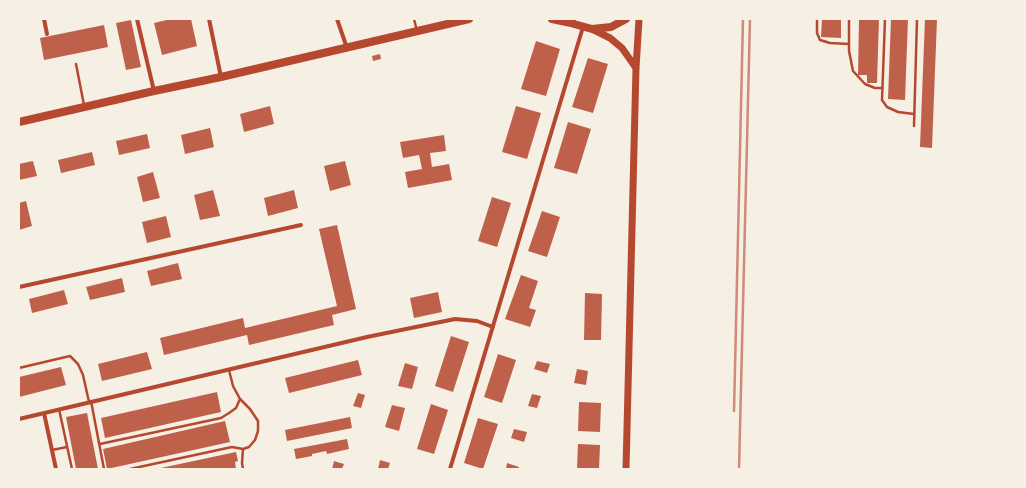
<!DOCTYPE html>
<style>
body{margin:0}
#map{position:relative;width:1026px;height:488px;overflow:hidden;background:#f6efe4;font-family:Mulish,sans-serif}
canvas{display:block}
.frame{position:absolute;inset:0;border:20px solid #f6efe4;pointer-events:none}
</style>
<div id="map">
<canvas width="1026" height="488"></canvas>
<div class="frame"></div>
</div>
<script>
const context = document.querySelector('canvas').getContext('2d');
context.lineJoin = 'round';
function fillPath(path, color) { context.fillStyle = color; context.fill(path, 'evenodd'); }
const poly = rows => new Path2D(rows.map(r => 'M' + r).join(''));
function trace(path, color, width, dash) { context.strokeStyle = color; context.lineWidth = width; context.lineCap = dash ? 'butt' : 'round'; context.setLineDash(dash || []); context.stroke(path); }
fillPath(poly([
 [171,19,191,19,197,46,162,55,154,23],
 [822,19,841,19,841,38,821,37],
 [859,19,879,19,877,83,867,83,867,75,858,75],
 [891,19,908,19,905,100,888,99],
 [925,19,937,19,932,148,920,147],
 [131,20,141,67,126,70,116,23],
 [104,25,108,47,44,60,40,38],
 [536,41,560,49,546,96,521,89],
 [380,54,381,59,373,61,372,56],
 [588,58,608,64,593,113,572,107],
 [270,106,274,124,244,132,240,114],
 [516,106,541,113,527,159,502,152],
 [568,122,591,129,577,174,554,168],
 [210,128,214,147,185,154,181,135],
 [147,134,150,148,119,155,116,141],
 [444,135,446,151,430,153,432,167,449,164,452,180,408,188,405,172,422,169,419,155,403,158,400,142],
 [92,152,95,165,61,173,58,160],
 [33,161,37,176,19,180,19,164],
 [345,161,351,185,330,191,324,166],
 [153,172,160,198,143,202,137,177],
 [213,190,220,216,200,220,194,195],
 [294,190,298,208,268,216,264,198],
 [492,197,511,203,497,247,478,241],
 [26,201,32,226,19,230,19,203],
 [542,211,560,217,547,257,528,251],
 [166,216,171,237,147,243,142,222],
 [337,225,356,309,332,315,334,325,249,345,247,335,164,355,160,338,243,318,245,328,337,306,319,229],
 [178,263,182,279,151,286,147,271],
 [521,275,538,281,529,308,536,310,530,327,505,319],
 [122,278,125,292,90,300,86,287],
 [64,290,68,304,32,313,29,299],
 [438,292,442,312,414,318,410,298],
 [585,293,602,294,601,340,584,340],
 [451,336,469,342,453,392,435,386],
 [147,352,152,369,102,381,98,364],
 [498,354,516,360,502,403,484,397],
 [358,360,362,375,289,393,285,378],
 [537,361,550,364,547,373,534,369],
 [405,363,418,367,412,389,398,386],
 [61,367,66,385,19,397,19,377],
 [577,369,588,371,586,385,574,383],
 [217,392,221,412,105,438,101,418],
 [358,393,365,395,361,408,353,406],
 [532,394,541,396,537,408,528,406],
 [579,402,601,403,600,432,578,431],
 [431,404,448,410,434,454,417,449],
 [392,405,405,408,399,431,385,427],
 [87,413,98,469,76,469,66,417],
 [350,417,352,428,287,441,285,430],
 [478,418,498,424,483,469,464,463],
 [225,421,230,442,107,469,103,449],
 [514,429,527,432,524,442,511,438],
 [347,439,349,449,327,454,326,451,312,454,312,456,296,459,294,449],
 [578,444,600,445,599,469,577,469],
 [236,452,238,461,235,462,236,469,156,469],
 [380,460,390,463,388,469,378,469],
 [334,461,344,464,342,469,332,469],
 [507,463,519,467,519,469,506,469]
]), '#bf614a');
trace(poly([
 [414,19,417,31],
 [817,19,817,33,820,40,830,43,849,44],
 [849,19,849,51,853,71,865,84,875,88,882,88],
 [885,19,882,100,887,107,898,112,914,114],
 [76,64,84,105],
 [914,126,917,19],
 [19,368,70,356,78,364,83,375,89,402],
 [91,401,104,469],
 [59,409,72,469],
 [100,444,221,418,229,413,236,408,240,399],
 [52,450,67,447],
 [130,469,232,447,243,449,249,447,255,440,258,431,258,421,250,409,240,399,233,386,229,370],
 [243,469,242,463,243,449]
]), '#b5482f', 2.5);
trace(poly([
 [44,19,47,34],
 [137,19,154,91],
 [209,19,221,77],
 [337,19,347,48],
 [19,287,301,225],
 [44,413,56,469],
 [19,419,367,337,455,319,477,321,493,327],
 [450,469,583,27]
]), '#b5482f', 4);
trace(poly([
 [592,29,610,38,622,48,636,68],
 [626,469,636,68,639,19]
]), '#b5482f', 7);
trace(poly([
 [552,19,571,23],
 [566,19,574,24,592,29,611,27,626,19],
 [19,122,154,91,221,77,469,19]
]), '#b5482f', 8);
trace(poly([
 [734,411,743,19],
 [739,469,750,19]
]), '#cf8b77', 2.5);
</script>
